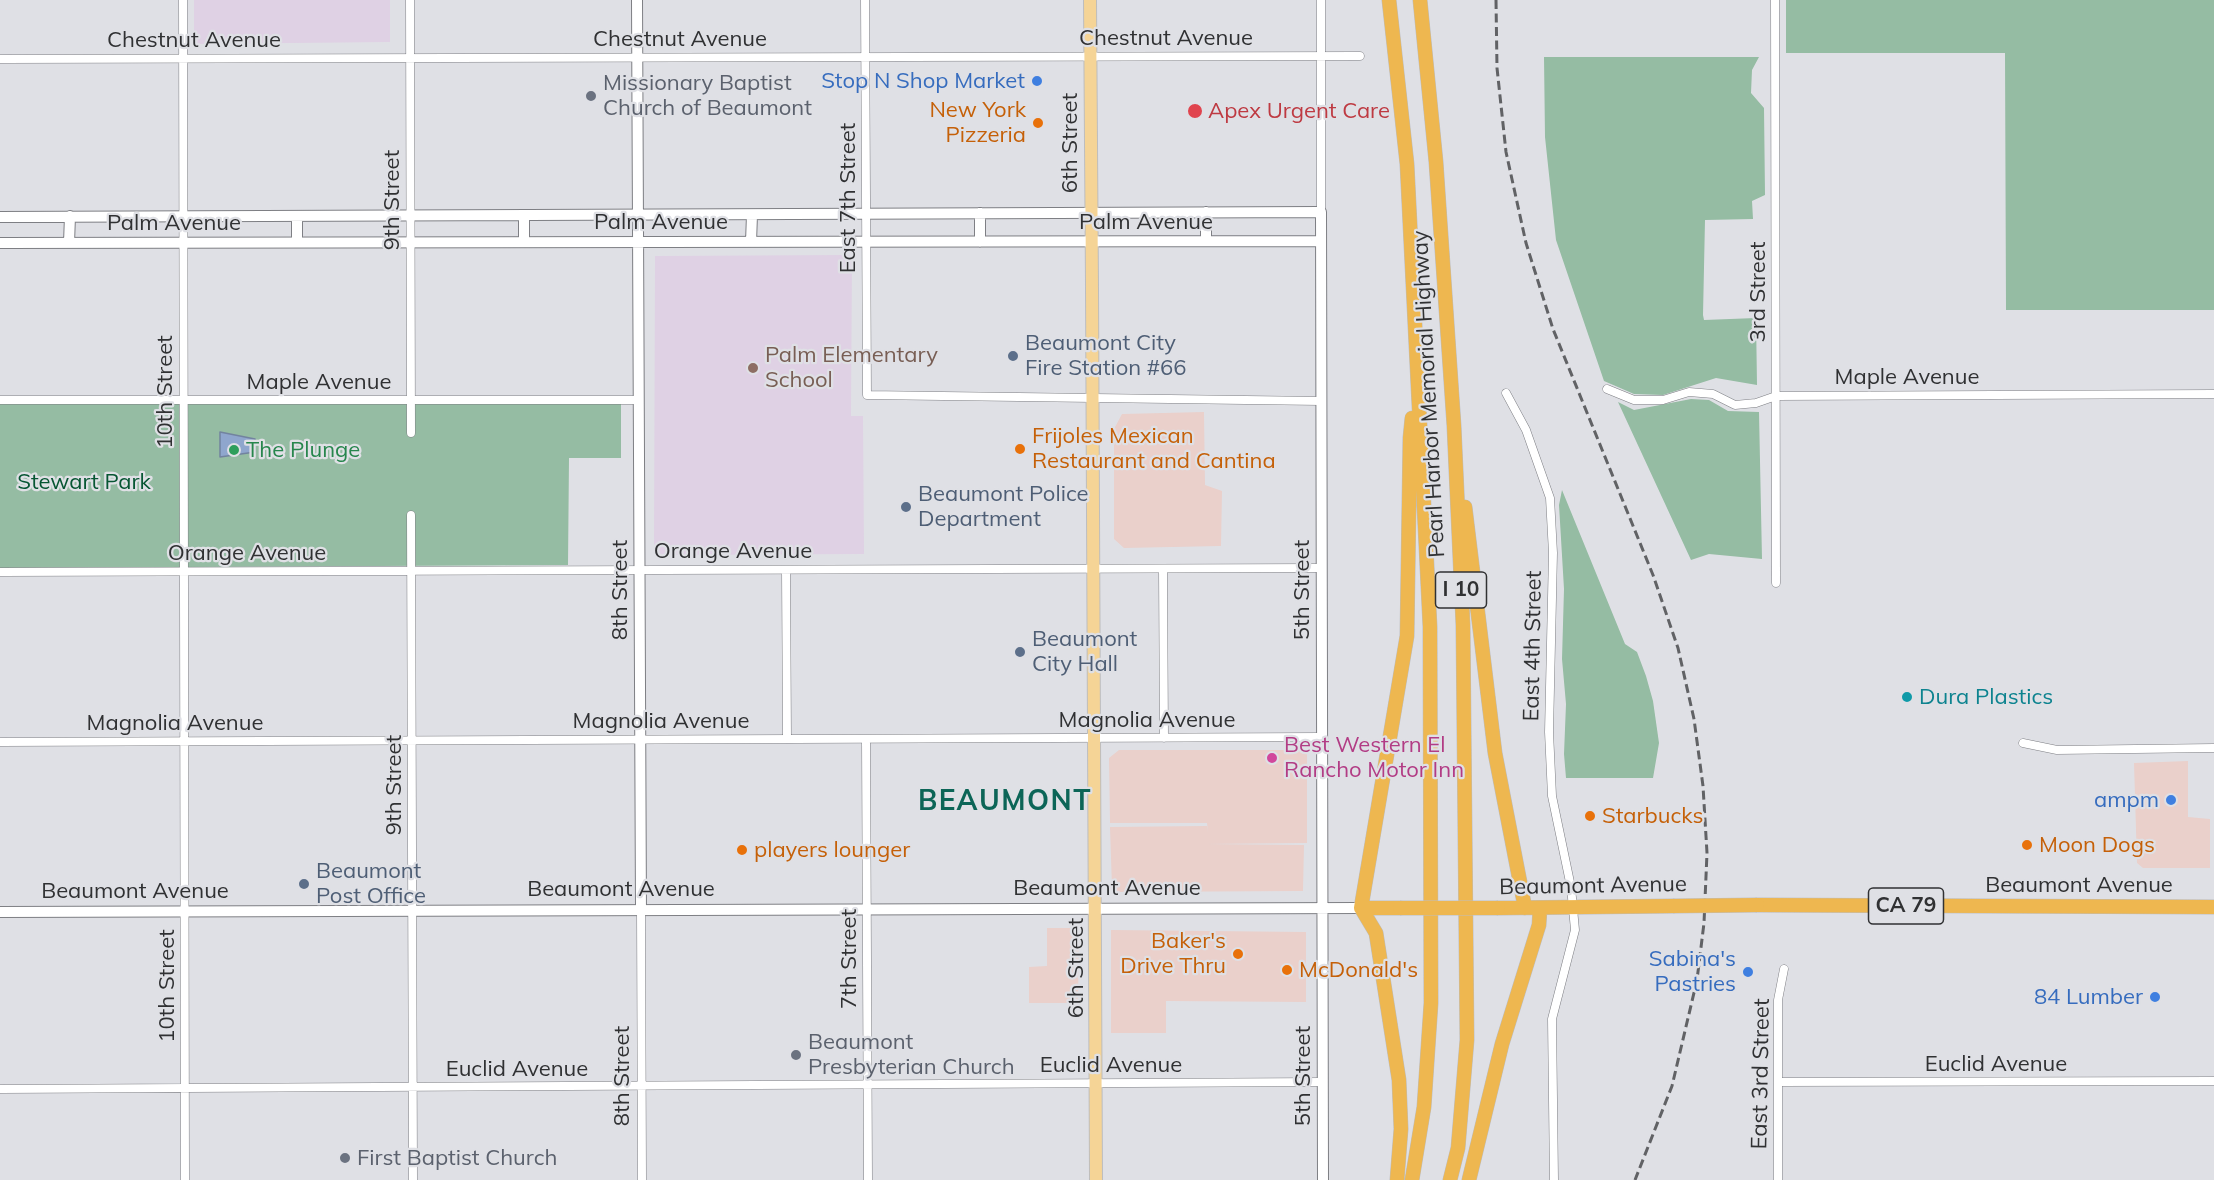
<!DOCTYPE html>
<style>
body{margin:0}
canvas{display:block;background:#dfe0e5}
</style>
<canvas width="2214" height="1180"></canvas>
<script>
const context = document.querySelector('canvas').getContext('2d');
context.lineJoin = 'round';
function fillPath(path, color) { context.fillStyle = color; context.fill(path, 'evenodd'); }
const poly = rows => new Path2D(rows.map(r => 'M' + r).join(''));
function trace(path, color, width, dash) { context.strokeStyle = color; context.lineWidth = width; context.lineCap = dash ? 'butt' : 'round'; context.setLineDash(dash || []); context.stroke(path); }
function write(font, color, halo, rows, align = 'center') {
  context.font = font + ' Mulish,sans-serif'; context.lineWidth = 4.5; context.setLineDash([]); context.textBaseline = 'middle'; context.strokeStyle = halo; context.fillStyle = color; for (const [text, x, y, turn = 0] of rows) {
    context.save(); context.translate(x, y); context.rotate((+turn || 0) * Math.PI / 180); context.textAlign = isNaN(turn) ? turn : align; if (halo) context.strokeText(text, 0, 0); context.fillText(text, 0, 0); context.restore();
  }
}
fillPath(poly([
 [1204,412,1205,485,1222,491,1221,546,1124,548,1114,539,1114,429,1122,414],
 [1119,750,1307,750,1307,843,1207,844,1304,845,1303,891,1118,892,1112,888,1110,827,1207,826,1208,832,1207,823,1110,823,1109,758],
 [2188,761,2188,817,2210,819,2210,868,2143,868,2137,863,2134,763],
 [1047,928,1079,928,1078,1003,1029,1003,1029,967,1047,966],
 [1111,930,1306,932,1306,1002,1166,1001,1166,1033,1111,1033]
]), '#ead0cb');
fillPath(poly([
 [194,0,390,0,390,42,194,44],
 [852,255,851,416,863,416,864,554,661,555,654,552,655,256]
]), '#dfd1e4');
fillPath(poly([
 [1786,0,2214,0,2214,310,2006,310,2005,53,1786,53],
 [1544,57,1759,57,1752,70,1751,93,1764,108,1765,195,1752,201,1753,219,1705,220,1703,315,1704,320,1756,318,1757,385,1716,378,1663,395,1634,394,1604,381,1556,240,1545,137],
 [0,398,621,402,621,458,569,458,568,565,0,568],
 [1691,399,1709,400,1728,411,1759,412,1762,559,1709,554,1691,560,1618,402,1634,410],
 [1562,490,1625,644,1637,652,1646,676,1653,701,1659,743,1653,778,1566,778,1564,754,1566,704,1562,659,1564,589,1559,505]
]), '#95bca3');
const water = poly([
 [220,432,255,439,255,452,220,457,220,432]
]);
fillPath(water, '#8fa6cd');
trace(water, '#72839f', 1.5);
const street = poly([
 [183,0,185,1180],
 [410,0,411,433],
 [865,0,867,395,1321,401],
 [1321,0,1321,212],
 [1775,0,1776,583],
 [0,59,1360,56],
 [1607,389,1634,400,1663,400,1689,392,1713,394,1735,405,1756,403,1776,396,2214,394],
 [1506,393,1526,430,1550,498,1553,553,1549,732,1552,796,1571,887,1575,930,1552,1019,1554,1180],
 [0,400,639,400],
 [411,515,413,1180],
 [1163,569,1164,738],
 [786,570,787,739],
 [0,572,1322,568],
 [866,739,868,1180],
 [0,742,1322,737],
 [2023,743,2057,750,2214,748],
 [641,910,642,1180],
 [1778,1082,2214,1081],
 [0,1089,1323,1082],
 [1778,1180,1778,1000,1784,969]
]);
const secondary = poly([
 [637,0,641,910],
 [1206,212,1206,241],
 [980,213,980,242],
 [297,216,297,242],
 [524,216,524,242],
 [0,217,1321,212,1323,1180],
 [751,242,752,215],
 [0,243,1321,241],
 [69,243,70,216],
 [0,912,1361,908]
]);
const primary = poly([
 [1090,0,1092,286],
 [1092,287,1096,1180]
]);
const highway = poly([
 [1389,0,1407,164,1430,627,1431,1003,1424,1107,1412,1180],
 [1420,0,1436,162,1454,426,1463,625,1467,1040,1458,1148,1450,1180],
 [1465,507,1495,753,1525,908],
 [1757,905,2214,907],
 [1361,908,1400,908],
 [1498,908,1673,906],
 [1397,1180,1401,1129,1399,1080,1376,933,1361,908,1407,636,1410,438,1412,418],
 [1469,1180,1502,1044,1539,925,1540,908]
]);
trace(street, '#7e7f84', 9);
trace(secondary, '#7e7f84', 12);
trace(primary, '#bdbdbe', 14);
trace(highway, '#bdbdbe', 15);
trace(street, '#fff', 8);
trace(secondary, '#fff', 10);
trace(primary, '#f5d496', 12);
trace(highway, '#eeb750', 14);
trace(poly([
 [1496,0,1497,68,1506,152,1526,243,1553,329,1653,575,1678,648,1694,719,1703,786,1707,853,1704,923,1697,980,1672,1086,1635,1180]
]), '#616265', 3, [9, 4.5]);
const highwayBridge = poly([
 [1673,906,1757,905],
 [1400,908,1498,908]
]);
trace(highwayBridge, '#bdbdbe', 15, []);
trace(highwayBridge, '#eeb750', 14);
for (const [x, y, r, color] of [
 [1037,81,6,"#3f7fe0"],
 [591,96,6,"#6b7280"],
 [1195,111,8,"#e0444e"],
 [1038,123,6,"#e8710a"],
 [1013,356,6,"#5c6f8a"],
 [753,368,6,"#8d6e63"],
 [1020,449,6,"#e8710a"],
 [234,450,6,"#2e9e5b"],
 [906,507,6,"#5c6f8a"],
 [1020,652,6,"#5c6f8a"],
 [1907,697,6,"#0f9aa8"],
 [1272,758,6,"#d1479c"],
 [2171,800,6,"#3f7fe0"],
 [1590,816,6,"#e8710a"],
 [2027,845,6,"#e8710a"],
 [742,850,6,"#e8710a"],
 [304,884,6,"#5c6f8a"],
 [1238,954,6,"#e8710a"],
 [1287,970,6,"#e8710a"],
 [1748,972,6,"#3f7fe0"],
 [2155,997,6,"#3f7fe0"],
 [796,1055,6,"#6b7280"],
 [345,1158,6,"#6b7280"]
]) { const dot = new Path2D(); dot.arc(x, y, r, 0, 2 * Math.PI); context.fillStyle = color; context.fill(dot); trace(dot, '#dfe0e5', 2); }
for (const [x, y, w] of [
 [1461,590,51],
 [1906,906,75]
]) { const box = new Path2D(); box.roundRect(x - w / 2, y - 18, w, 36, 4.5); context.fillStyle = '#dfe0e5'; context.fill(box); trace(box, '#303133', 1.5); }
write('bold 21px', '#303133', null, [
 ["I 10",1461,590],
 ["CA 79",1906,906]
]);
write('22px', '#303133', '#dfe0e5', [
 ["Chestnut Avenue",1166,38],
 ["Chestnut Avenue",680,39],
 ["Chestnut Avenue",194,40],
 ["6th Street",1070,143,-90],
 ["East 7th Street",848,198,-90],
 ["9th Street",392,200,-90],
 ["Palm Avenue",661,222],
 ["Palm Avenue",1146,222],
 ["Palm Avenue",174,223],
 ["3rd Street",1758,292,-90],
 ["Maple Avenue",1907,377],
 ["Maple Avenue",319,382],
 ["10th Street",165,392,-90],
 ["Pearl Harbor Memorial Highway",1429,394,-93],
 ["Orange Avenue",733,551],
 ["Orange Avenue",247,553],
 ["8th Street",620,590,-90],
 ["5th Street",1302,590,-90],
 ["East 4th Street",1533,646,-89],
 ["Magnolia Avenue",1147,720],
 ["Magnolia Avenue",661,721],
 ["Magnolia Avenue",175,723],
 ["9th Street",394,785,-90],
 ["Beaumont Avenue",2079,885],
 ["Beaumont Avenue",1593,886,-1],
 ["Beaumont Avenue",1107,888],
 ["Beaumont Avenue",621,889],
 ["Beaumont Avenue",135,891],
 ["7th Street",849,959,-90],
 ["6th Street",1076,968,-90],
 ["10th Street",167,986,-90],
 ["Euclid Avenue",1996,1064],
 ["Euclid Avenue",1111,1065],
 ["Euclid Avenue",517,1069],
 ["East 3rd Street",1761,1074,-89],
 ["8th Street",622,1076,-90],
 ["5th Street",1303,1076,-90]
]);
write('22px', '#366cbe', '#dfe0e5', [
 ["Stop N Shop Market",1025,81],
 ["ampm",2159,800],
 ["Sabina's",1736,959],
 ["Pastries",1736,984],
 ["84 Lumber",2143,997]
], 'right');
write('22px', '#5b616d', '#dfe0e5', [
 ["Missionary Baptist",603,83],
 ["Church of Beaumont",603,108],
 ["Beaumont",808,1042],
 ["Presbyterian Church",808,1067],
 ["First Baptist Church",357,1158]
], 'left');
write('22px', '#c56008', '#dfe0e5', [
 ["New York",1026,110,"right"],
 ["Pizzeria",1026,135,"right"],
 ["Frijoles Mexican",1032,436],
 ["Restaurant and Cantina",1032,461],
 ["Starbucks",1602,816],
 ["Moon Dogs",2039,845],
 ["players lounger",754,850],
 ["Baker's",1226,941,"right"],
 ["Drive Thru",1226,966,"right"],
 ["McDonald's",1299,970]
], 'left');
write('22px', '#be3a42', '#dfe0e5', [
 ["Apex Urgent Care",1208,111]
], 'left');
write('22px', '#4e5e75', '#dfe0e5', [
 ["Beaumont City",1025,343],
 ["Fire Station #66",1025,368],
 ["Beaumont Police",918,494],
 ["Department",918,519],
 ["Beaumont",1032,639],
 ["City Hall",1032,664],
 ["Beaumont",316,871],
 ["Post Office",316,896]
], 'left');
write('22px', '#785e54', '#dfe0e5', [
 ["Palm Elementary",765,355],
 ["School",765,380]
], 'left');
write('22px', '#27864d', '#dfe0e5', [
 ["The Plunge",246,450]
], 'left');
write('22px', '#075633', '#dfe0e5', [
 ["Stewart Park",84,482]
]);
write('22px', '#0d838f', '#dfe0e5', [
 ["Dura Plastics",1919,697]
], 'left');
write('22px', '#b23c85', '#dfe0e5', [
 ["Best Western El",1284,745],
 ["Rancho Motor Inn",1284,770]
], 'left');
context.letterSpacing = '1.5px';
write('bold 28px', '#0c6557', '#dfe0e5', [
 ["BEAUMONT",1005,802]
]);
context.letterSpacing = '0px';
</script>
